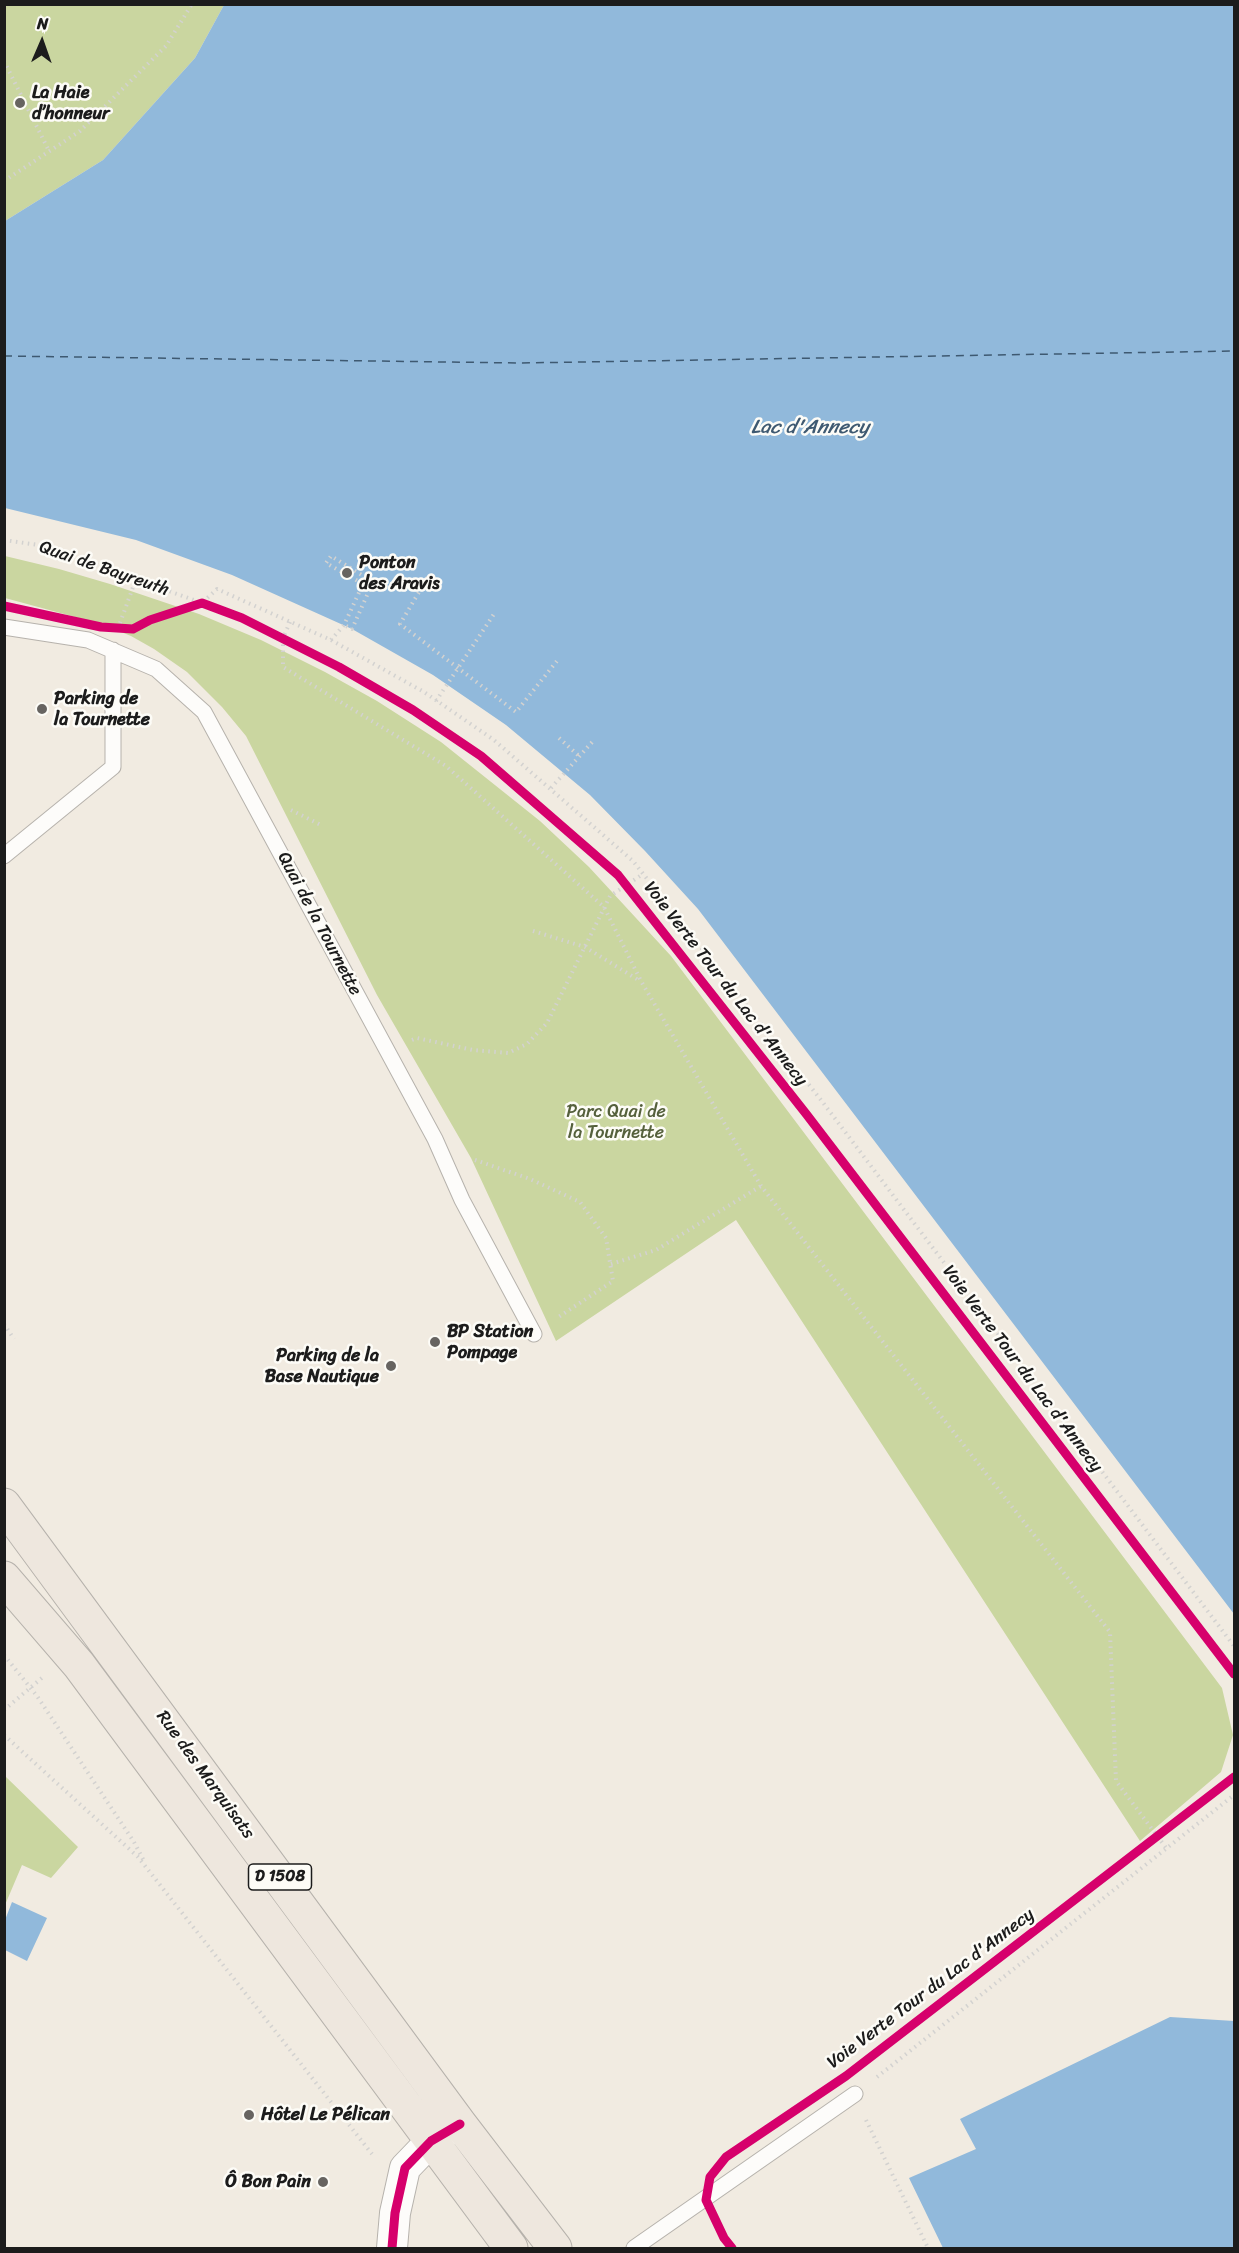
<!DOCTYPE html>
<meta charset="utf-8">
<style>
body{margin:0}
#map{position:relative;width:1239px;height:2253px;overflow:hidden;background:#f1ebe1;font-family:Sriracha,sans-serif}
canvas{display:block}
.frame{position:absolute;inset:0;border:6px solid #1c1c1c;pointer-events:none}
.north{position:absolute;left:12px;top:12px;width:60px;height:60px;-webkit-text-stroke:4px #fdfcf7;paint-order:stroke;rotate:2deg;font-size:16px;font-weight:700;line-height:24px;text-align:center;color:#1c1c1c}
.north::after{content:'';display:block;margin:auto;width:21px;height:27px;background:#1c1c1c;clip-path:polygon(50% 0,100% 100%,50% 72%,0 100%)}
</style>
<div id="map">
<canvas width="1239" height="2253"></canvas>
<div class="frame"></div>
<div class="north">N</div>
</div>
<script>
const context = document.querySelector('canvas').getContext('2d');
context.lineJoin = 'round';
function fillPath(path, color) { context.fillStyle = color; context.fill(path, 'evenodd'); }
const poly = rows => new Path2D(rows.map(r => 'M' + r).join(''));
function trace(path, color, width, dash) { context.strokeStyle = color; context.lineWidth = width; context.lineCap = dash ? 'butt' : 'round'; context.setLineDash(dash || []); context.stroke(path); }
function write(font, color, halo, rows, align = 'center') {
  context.font = font + ' Sriracha,sans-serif'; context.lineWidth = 5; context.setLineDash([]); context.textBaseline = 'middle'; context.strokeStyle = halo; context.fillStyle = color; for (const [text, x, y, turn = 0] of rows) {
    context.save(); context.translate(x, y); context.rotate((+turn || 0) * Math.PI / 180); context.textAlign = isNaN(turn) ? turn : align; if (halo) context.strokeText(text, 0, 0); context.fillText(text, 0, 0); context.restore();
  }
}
fillPath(poly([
 [5,5,224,5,195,58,103,160,5,221],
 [5,556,59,569,110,584,199,614,261,640,325,672,377,701,441,742,540,821,589,867,671,956,1222,1688,1233,1735,1221,1772,1140,1841,736,1220,556,1341,471,1158,377,995,246,736,222,707,187,672,154,649,131,636,101,624,5,598],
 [5,1776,78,1847,51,1878,22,1865,5,1905]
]), '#cad6a0');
fillPath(poly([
 [224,5,1234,5,1234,1614,698,909,645,851,590,795,506,725,433,675,352,629,232,575,136,540,5,508,5,221,103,160,195,58],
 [12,1902,47,1918,27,1961,5,1950,5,1920],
 [1170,2017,1234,2021,1234,2248,943,2248,909,2178,976,2149,960,2119]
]), '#91b9db');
trace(poly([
 [4,356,521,363,1234,351]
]), '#3e5971', 1.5, [8, 6]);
const lane = poly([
 [4,627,88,640,156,669,204,712,435,1139,462,1200,534,1334],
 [4,856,113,767,113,650],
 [634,2248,855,2094]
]);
const street = poly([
 [392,2248,395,2213,405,2168,431,2141,452,2128]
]);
const primary = poly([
 [4,1505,460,2124,555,2248],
 [4,1578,79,1665,511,2248]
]);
trace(lane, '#b6b2ac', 17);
trace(street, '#b6b2ac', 32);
trace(primary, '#b6b2ac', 35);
trace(poly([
 [4,61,49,151],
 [4,181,80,131,166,46,192,4],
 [4,540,45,546,202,603,217,589,331,640,424,692,494,740,633,861,821,1100,1234,1646],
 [428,577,400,624,516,712,557,661],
 [290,622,283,638,283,667,446,766,604,907,641,981,761,1186,1110,1632,1116,1781,1167,1849],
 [120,623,136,579],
 [331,640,344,625,363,584,326,563,331,556,373,582,352,629,344,625],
 [436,701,494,614],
 [559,738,580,757],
 [551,788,594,740],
 [291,810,323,826],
 [533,931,585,947,640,981],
 [412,1040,417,1038,473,1050,508,1053,527,1044,547,1023,610,896,643,874],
 [475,1160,530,1179,580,1202,606,1238,613,1281,557,1318],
 [611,1264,656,1250,761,1186],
 [4,1324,14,1339],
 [4,1655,37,1696,134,1842,145,1863],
 [4,1710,43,1677],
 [4,1735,138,1857,372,2154],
 [877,2077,1234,1795],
 [866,2120,928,2248]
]), '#d3d2d0', 4, [1.5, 4.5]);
trace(lane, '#fdfcfa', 15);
trace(street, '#fdfcfa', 30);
trace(primary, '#eee7de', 33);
trace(poly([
 [4,606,101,627,133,629,150,620,202,603,242,618,339,667,413,710,481,756,618,875,807,1115,1234,1674],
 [392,2248,395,2213,405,2168,431,2141,460,2124],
 [732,2248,724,2238,706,2200,710,2177,726,2157,846,2076,1234,1777]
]), '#d6006c', 9);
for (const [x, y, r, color] of [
 [20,103,6,"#676461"],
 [347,573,6,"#676461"],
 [42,709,6,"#676461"],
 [435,1342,6,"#676461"],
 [391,1366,6,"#676461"],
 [249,2115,6,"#676461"],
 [323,2182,6,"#676461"]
]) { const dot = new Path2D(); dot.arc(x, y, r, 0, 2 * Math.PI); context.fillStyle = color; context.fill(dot); trace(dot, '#fdfcf7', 2); }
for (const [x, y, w] of [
 [280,1877,63]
]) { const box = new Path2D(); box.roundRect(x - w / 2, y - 13, w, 26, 4.5); context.fillStyle = '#fdfcf7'; context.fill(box); trace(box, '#1c1c1c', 1.5); }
write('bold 16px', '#1c1c1c', null, [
 ["D 1508",280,1877]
]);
write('bold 18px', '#1c1c1c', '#fdfcf7', [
 ["La Haie",32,93],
 ["d’honneur",32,114],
 ["Ponton",359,563],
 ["des Aravis",359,584],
 ["Parking de",54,699],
 ["la Tournette",54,720],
 ["BP Station",447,1332],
 ["Pompage",447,1353],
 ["Parking de la",379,1356,"right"],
 ["Base Nautique",379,1377,"right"],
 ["Hôtel Le Pélican",261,2115],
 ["Ô Bon Pain",311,2182,"right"]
], 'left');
write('18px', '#1c1c1c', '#fdfcf7', [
 ["Quai de Bayreuth",104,569,19],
 ["Quai de la Tournette",319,924,62],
 ["Voie Verte Tour du Lac d'Annecy",725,984,52],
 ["Voie Verte Tour du Lac d'Annecy",1022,1369,53],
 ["Rue des Marquisats",205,1775,54],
 ["Voie Verte Tour du Lac d'Annecy",931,1989,-37]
]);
write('18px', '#55603c', '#fdfcf7', [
 ["Parc Quai de",616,1112],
 ["la Tournette",616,1133]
]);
write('italic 20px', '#3e5971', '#fdfcf7', [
 ["Lac d'Annecy",810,428]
]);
</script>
